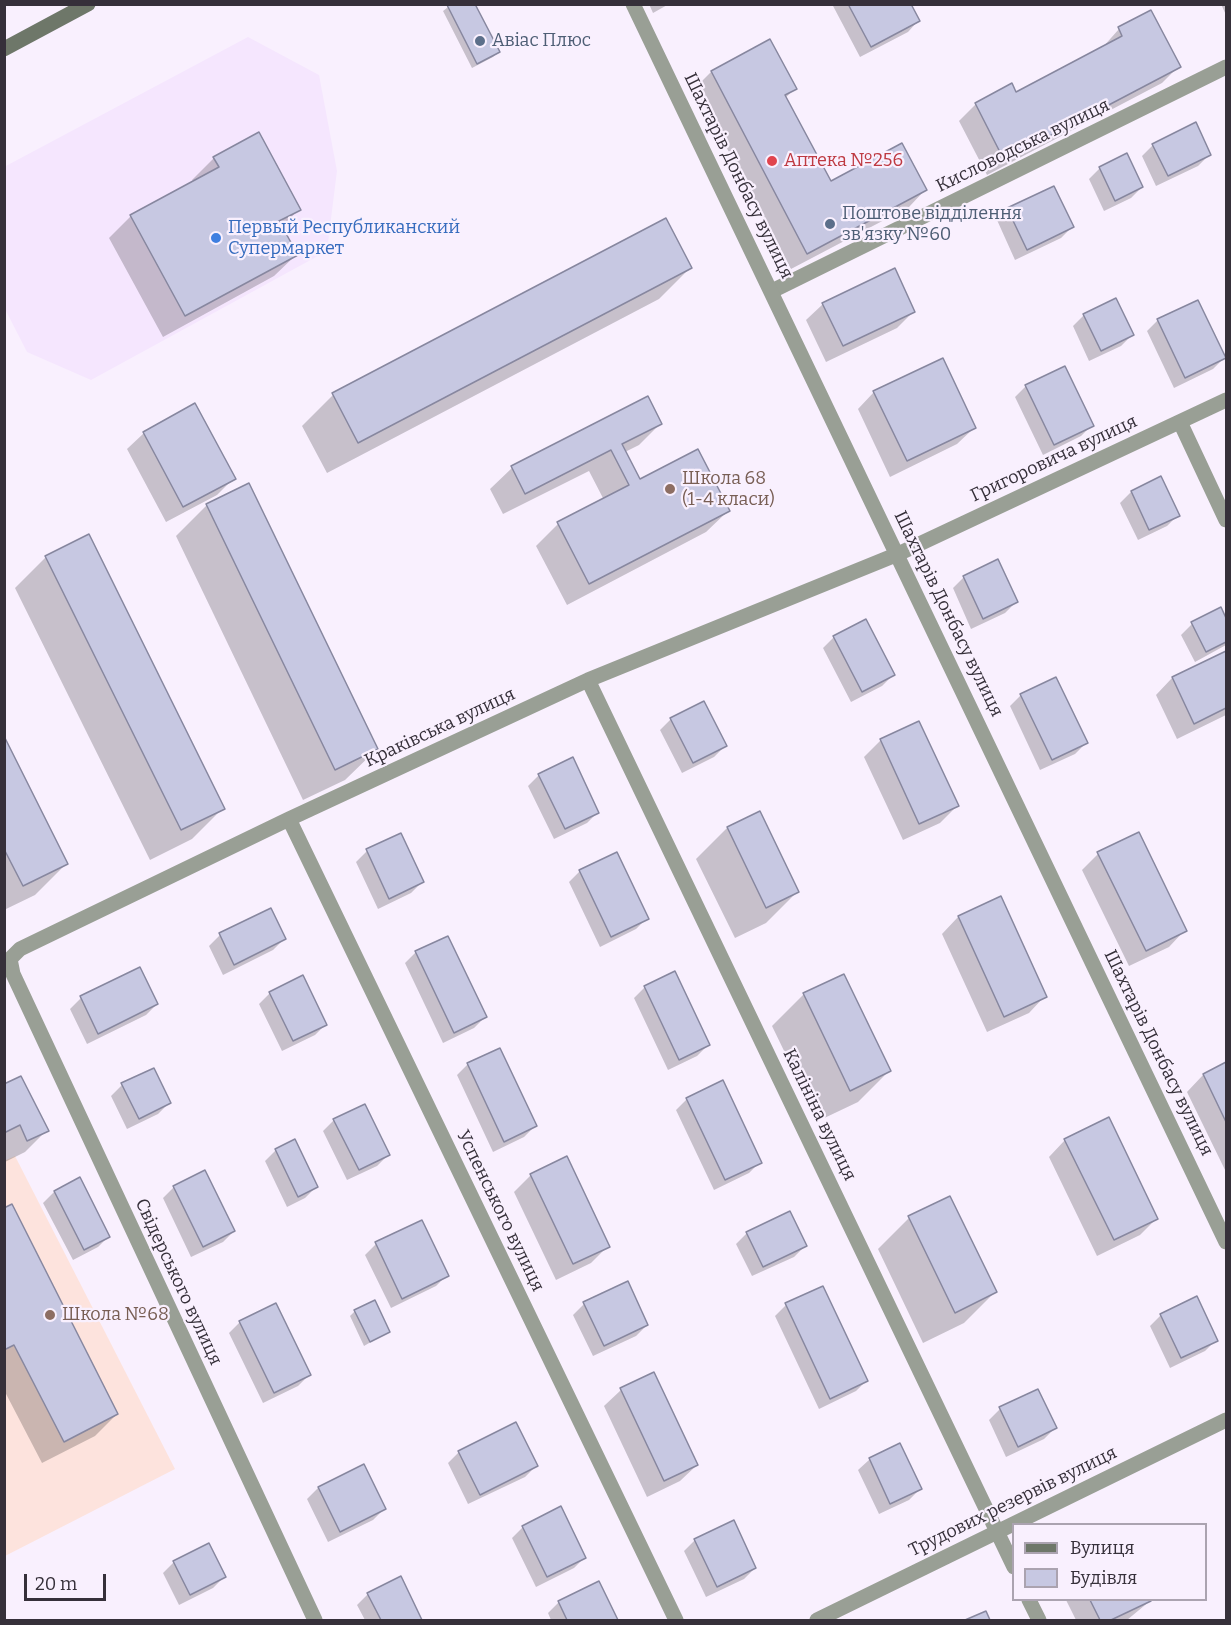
<!DOCTYPE html>
<meta charset="utf-8">
<style>
body{margin:0}
#map{position:relative;width:1231px;height:1625px;overflow:hidden;background:#f9f0fe;font-family:Bitter,serif}
canvas{display:block}
.frame{position:absolute;inset:0;border:6px solid #36303a;pointer-events:none}
.legend{position:absolute;left:1012px;top:1523px;width:195px;height:78px;box-sizing:border-box;background:#f9f0fe;border:2px solid #aba3b0;margin:0;padding:8px 10px;list-style:none;font-size:18px;color:#36303a}
.legend li{display:flex;align-items:center;gap:12px;height:30px}
.legend b{width:30px;border:2px solid #aba3b0}
.scale{position:absolute;left:24px;top:1574px;width:82px;height:27px;box-sizing:border-box;border:3px solid #36303a;border-top:0;padding-left:8px;font-size:18px;line-height:21px;white-space:nowrap;color:#36303a;-webkit-text-stroke:4px #f9f0fe;paint-order:stroke}
</style>
<div id="map">
<canvas width="1231" height="1625"></canvas>
<div class="frame"></div>
<ul class="legend">
<li><b style="height:8px;background:#6e7769"></b>Вулиця</li>
<li><b style="height:16px;background:#c7c8e2"></b>Будівля</li>
</ul>
<div class="scale">20 m</div>
</div>
<script>
const context = document.querySelector('canvas').getContext('2d');
context.lineJoin = 'round';
function fillPath(path, color) { context.fillStyle = color; context.fill(path, 'evenodd'); }
const poly = rows => new Path2D(rows.map(r => 'M' + r).join(''));
function trace(path, color, width, dash) { context.strokeStyle = color; context.lineWidth = width; context.lineCap = dash ? 'butt' : 'round'; context.setLineDash(dash || []); context.stroke(path); }
function write(font, color, halo, rows, align = 'center') {
  context.font = font + ' Bitter,serif'; context.lineWidth = 4.5; context.setLineDash([]); context.textBaseline = 'middle'; context.strokeStyle = halo; context.fillStyle = color; for (const [text, x, y, turn = 0] of rows) {
    context.save(); context.translate(x, y); context.rotate((+turn || 0) * Math.PI / 180); context.textAlign = isNaN(turn) ? turn : align; if (halo) context.strokeText(text, 0, 0); context.fillText(text, 0, 0); context.restore();
  }
}
fillPath(poly([
 [248,37,319,75,337,171,327,251,91,380,27,352,5,309,4,167]
]), '#f5e6fe');
fillPath(poly([
 [15,1156,175,1469,5,1556,4,1161]
]), '#fde3dd');
fillPath(poly([
 [452,4,474,4,498,52,493,57,472,68,443,11],
 [649,4,669,4,653,13],
 [832,4,910,4,918,21,908,32,860,57],
 [1221,4,1226,4,1226,15],
 [1119,29,1179,66,1162,83,987,175,959,121,975,105,1012,85,1016,94,1103,47],
 [711,72,795,89,785,98,830,183,925,190,909,207,791,269,695,88],
 [1153,145,1209,155,1198,166,1156,186,1142,156],
 [214,158,299,209,281,228,296,255,274,276,163,337,109,238,131,216,194,182,192,180],
 [1100,168,1142,187,1131,198,1104,211,1089,179],
 [1008,209,1072,227,1061,238,1015,260,997,220],
 [690,268,659,299,327,473,302,426,333,395],
 [823,304,914,311,897,328,826,362,806,320],
 [1084,315,1132,335,1121,346,1089,361,1073,326],
 [1158,320,1224,358,1213,369,1174,388,1147,331],
 [1026,386,1092,425,1081,436,1043,455,1015,397],
 [874,392,974,428,957,444,890,477,858,409],
 [660,424,639,445,625,452,639,481,728,511,706,532,567,605,536,546,558,524,604,500,589,471,503,514,490,489,512,468],
 [144,433,234,478,217,495,166,522,127,449],
 [1161,478,1178,515,1167,526,1138,540,1120,503,1131,492],
 [207,505,377,749,345,780,303,800,176,536],
 [46,557,223,808,192,839,150,860,15,588],
 [997,561,1016,602,1005,613,971,629,953,588,964,577],
 [1221,609,1226,621,1226,645,1195,662,1181,635,1192,624],
 [834,637,893,675,882,686,851,702,823,648],
 [1226,653,1226,715,1177,739,1156,695,1172,678],
 [1021,695,1086,743,1075,754,1040,770,1010,706],
 [671,719,725,746,714,757,682,773,660,730],
 [4,739,66,864,35,895,4,910],
 [881,740,957,806,940,823,903,840,864,757],
 [539,775,598,812,587,823,554,839,528,786],
 [759,813,797,892,766,923,735,938,696,859,727,828],
 [400,835,422,882,411,893,378,909,356,862,367,851],
 [1098,854,1185,930,1169,947,1129,966,1082,870],
 [580,871,647,918,636,929,600,947,569,882],
 [1000,898,1045,996,1029,1013,987,1032,942,934,958,917],
 [220,935,284,939,273,950,223,975,209,946],
 [416,952,485,1017,474,1028,443,1043,405,963],
 [139,969,157,1004,146,1015,87,1044,70,1009,81,998],
 [843,976,889,1071,858,1102,818,1121,772,1026,803,995],
 [645,987,708,1045,697,1056,668,1070,634,998],
 [270,993,326,1024,315,1035,282,1051,259,1004],
 [468,1064,535,1126,524,1137,493,1152,457,1075],
 [1226,1064,1226,1172,1187,1092,1203,1075],
 [4,1085,47,1130,25,1152,5,1162],
 [122,1085,169,1103,158,1114,127,1129,111,1096],
 [687,1099,760,1162,749,1173,714,1190,676,1110],
 [334,1120,388,1155,377,1166,347,1180,323,1131],
 [1065,1140,1157,1218,1140,1235,1097,1256,1049,1157],
 [276,1150,316,1187,305,1198,287,1207,265,1161],
 [566,1158,608,1246,591,1263,556,1280,514,1192,531,1175],
 [80,1179,109,1236,98,1247,73,1260,43,1203,54,1192],
 [174,1187,234,1231,223,1242,191,1257,163,1198],
 [4,1209,117,1414,95,1436,42,1463,4,1390],
 [909,1218,995,1292,964,1323,923,1343,878,1249],
 [421,1222,447,1275,436,1286,391,1308,365,1255,376,1244],
 [747,1233,805,1246,794,1257,752,1276,736,1244],
 [584,1304,647,1325,636,1336,593,1356,573,1315],
 [786,1305,867,1380,856,1391,819,1409,775,1316],
 [355,1311,388,1332,364,1346,350,1316],
 [1161,1315,1216,1340,1205,1351,1170,1368,1150,1326],
 [240,1322,309,1375,298,1386,263,1403,229,1333],
 [621,1390,697,1465,680,1481,647,1497,604,1406],
 [1000,1409,1055,1428,1044,1439,1006,1457,989,1420],
 [899,1445,920,1489,909,1500,879,1514,858,1470,869,1460],
 [459,1452,536,1466,525,1477,468,1504,448,1463],
 [363,1466,384,1509,373,1520,328,1542,307,1499,318,1488],
 [523,1527,585,1557,574,1568,536,1587,512,1538],
 [695,1540,755,1568,744,1579,706,1597,684,1551],
 [174,1562,224,1577,213,1588,179,1605,163,1573],
 [598,1583,616,1620,551,1620,548,1613,559,1602],
 [368,1594,420,1620,365,1620,357,1605],
 [1066,1600,1149,1600,1150,1601,1127,1620,1076,1620]
]), '#0003');
const building = poly([
 [475,4,500,52,477,64,447,5,475,4],
 [848,4,911,4,920,21,871,47,848,4],
 [1151,10,1181,67,1004,160,975,103,1012,83,1016,92,1122,36,1118,27,1151,10],
 [770,39,797,89,785,95,831,181,902,143,927,190,807,254,711,71,770,39],
 [1196,122,1211,155,1168,176,1152,144,1196,122],
 [259,132,301,210,279,221,298,255,185,316,130,215,219,167,213,157,259,132],
 [1127,153,1143,187,1115,201,1099,167,1127,153],
 [1054,186,1074,227,1027,250,1007,208,1054,186],
 [666,218,692,268,358,443,332,393,666,218],
 [895,268,915,312,843,346,822,303,895,268],
 [1116,298,1134,335,1101,351,1083,314,1116,298],
 [1198,300,1226,358,1185,378,1157,319,1198,300],
 [943,358,976,428,907,461,873,391,943,358],
 [1065,366,1094,426,1054,445,1025,385,1065,366],
 [648,396,662,424,622,444,640,479,698,449,730,511,589,584,557,522,629,485,611,450,525,494,511,466,648,396],
 [195,403,236,479,183,507,143,432,195,403],
 [1161,476,1180,516,1149,530,1131,491,1161,476],
 [249,483,378,749,335,770,206,504,249,483],
 [89,534,225,809,181,830,45,556,89,534],
 [998,559,1018,602,983,619,963,576,998,559],
 [1221,607,1226,618,1226,642,1206,652,1191,622,1221,607],
 [866,619,895,675,862,692,833,636,866,619],
 [1226,651,1226,708,1194,724,1172,677,1226,651],
 [1056,677,1088,743,1052,760,1020,694,1056,677],
 [704,701,727,746,693,763,670,718,704,701],
 [919,721,959,806,919,824,880,739,919,721],
 [4,736,68,864,23,886,4,849,4,736],
 [573,757,599,813,565,829,538,774,573,757],
 [760,811,799,892,766,908,727,827,760,811],
 [1139,832,1187,931,1146,951,1097,852,1139,832],
 [401,833,424,882,389,899,366,849,401,833],
 [617,852,649,919,611,937,579,870,617,852],
 [1001,896,1047,997,1004,1017,958,916,1001,896],
 [271,908,286,939,234,965,219,933,271,908],
 [448,936,487,1017,454,1033,415,951,448,936],
 [140,967,158,1004,98,1034,80,996,140,967],
 [675,971,710,1045,679,1060,644,986,675,971],
 [844,974,891,1071,850,1091,803,993,844,974],
 [303,975,327,1025,293,1041,269,992,303,975],
 [500,1048,537,1126,504,1142,467,1063,500,1048],
 [1226,1062,1226,1122,1203,1074,1226,1062],
 [154,1068,171,1103,139,1119,121,1083,154,1068],
 [21,1076,49,1131,27,1141,20,1125,4,1133,4,1084,21,1076],
 [723,1080,762,1163,725,1180,686,1098,723,1080],
 [365,1104,390,1155,359,1170,333,1119,365,1104],
 [1109,1117,1158,1219,1114,1240,1064,1139,1109,1117],
 [295,1139,318,1187,298,1197,275,1149,295,1139],
 [567,1156,610,1247,573,1264,530,1174,567,1156],
 [205,1170,235,1231,203,1247,173,1186,205,1170],
 [80,1177,110,1237,84,1250,54,1191,80,1177],
 [950,1196,997,1292,955,1313,908,1216,950,1196],
 [12,1204,118,1414,64,1442,14,1345,4,1350,4,1208,12,1204],
 [790,1211,807,1246,763,1267,746,1232,790,1211],
 [422,1220,449,1276,402,1299,375,1242,422,1220],
 [628,1281,648,1325,604,1346,583,1302,628,1281],
 [823,1286,868,1381,830,1399,785,1303,823,1286],
 [1197,1296,1218,1341,1181,1358,1160,1314,1197,1296],
 [375,1300,390,1332,370,1342,354,1310,375,1300],
 [276,1303,311,1375,274,1393,239,1321,276,1303],
 [654,1372,698,1465,664,1481,620,1388,654,1372],
 [1038,1389,1057,1428,1018,1447,999,1407,1038,1389],
 [516,1422,538,1466,480,1495,458,1451,516,1422],
 [900,1443,922,1489,890,1504,869,1458,900,1443],
 [364,1464,386,1509,340,1532,318,1487,364,1464],
 [561,1506,586,1558,547,1577,522,1526,561,1506],
 [734,1520,756,1568,717,1587,694,1539,734,1520],
 [209,1543,226,1577,190,1595,173,1561,209,1543],
 [401,1576,422,1620,381,1620,367,1593,401,1576],
 [599,1581,618,1620,567,1620,558,1601,599,1581],
 [1090,1600,1150,1600,1151,1601,1111,1620,1100,1620,1090,1600],
 [986,1611,990,1620,965,1620,986,1611]
]);
fillPath(building, '#c7c8e2');
trace(building, '#87879f', 1.5);
trace(poly([
 [772,291,1226,67],
 [1180,422,1226,520],
 [588,680,1014,1567],
 [289,819,676,1620],
 [1029,1600,1039,1620],
 [315,1620,13,974,10,959,20,949,289,819,588,680,898,554,1226,400],
 [817,1620,1226,1420]
]), '#999f95', 15);
trace(poly([
 [633,4,1226,1242]
]), '#999f95', 15);
trace(poly([
 [4,49,88,4]
]), '#6e7769', 15);
for (const [x, y, r, color] of [
 [480,41,6,"#5c6f8a"],
 [772,161,6,"#e0444e"],
 [830,224,6,"#5c6f8a"],
 [216,238,6,"#3f7fe0"],
 [670,489,6,"#8d6e63"],
 [50,1315,6,"#8d6e63"]
]) { const dot = new Path2D(); dot.arc(x, y, r, 0, 2 * Math.PI); context.fillStyle = color; context.fill(dot); trace(dot, '#f9f0fe', 2); }
write('18px', '#4e5e75', '#f9f0fe', [
 ["Авіас Плюс",492,41],
 ["Поштове відділення",842,214],
 ["зв'язку №60",842,235]
], 'left');
write('18px', '#36303a', '#f9f0fe', [
 ["Кисловодська вулиця",1023,146,-26],
 ["Шахтарів Донбасу вулиця",738,176,64],
 ["Григоровича вулиця",1054,459,-25],
 ["Шахтарів Донбасу вулиця",948,614,64],
 ["Краківська вулиця",440,728,-25],
 ["Шахтарів Донбасу вулиця",1158,1053,64],
 ["Калініна вулиця",819,1115,64],
 ["Успенського вулиця",500,1211,64],
 ["Свідерського вулиця",178,1282,65],
 ["Трудових резервів вулиця",1013,1502,-26]
]);
write('18px', '#be3a42', '#f9f0fe', [
 ["Аптека №256",784,161]
], 'left');
write('18px', '#366cbe', '#f9f0fe', [
 ["Первый Республиканский",228,228],
 ["Супермаркет",228,249]
], 'left');
write('18px', '#785e54', '#f9f0fe', [
 ["Школа 68",682,479],
 ["(1-4 класи)",682,500],
 ["Школа №68",62,1315]
], 'left');
</script>
